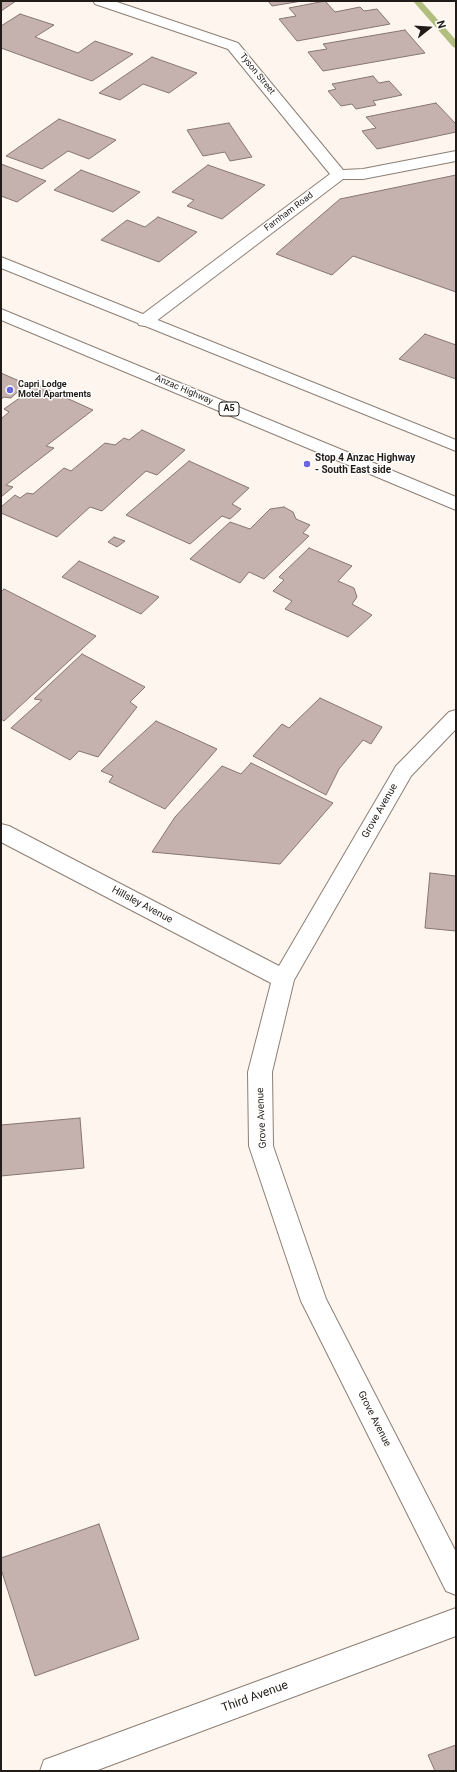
<!DOCTYPE html>
<style>
body{margin:0}
#map{position:relative;width:457px;height:1772px;overflow:hidden;background:#fef5ee;font-family:Roboto,sans-serif}
canvas{display:block}
.frame{position:absolute;inset:0;border:2px solid #211c18;pointer-events:none}
.north{position:absolute;left:409px;top:8px;width:40px;height:40px;-webkit-text-stroke:3px #fff;paint-order:stroke;rotate:73deg;font-size:11px;font-weight:700;line-height:16px;text-align:center;color:#211c18}
.north::after{content:'';display:block;margin:auto;width:14px;height:18px;background:#211c18;clip-path:polygon(50% 0,100% 100%,50% 72%,0 100%)}
</style>
<div id="map">
<canvas width="457" height="1772"></canvas>
<div class="frame"></div>
<div class="north">N</div>
</div>
<script>
const context = document.querySelector('canvas').getContext('2d');
context.lineJoin = 'round';
const poly = rows => new Path2D(rows.map(r => 'M' + r).join(''));
function fillPath(path, color) { context.fillStyle = color; context.fill(path, 'evenodd'); }
function trace(path, color, width, dash) { context.strokeStyle = color; context.lineWidth = width; context.lineCap = dash ? 'butt' : 'round'; context.setLineDash(dash || []); context.stroke(path); }
function write(font, color, halo, rows, align = 'center') {
  context.font = font + ' Roboto,sans-serif'; context.lineWidth = 3; context.setLineDash([]); context.textBaseline = 'middle'; context.strokeStyle = halo; context.fillStyle = color; for (const [text, x, y, turn = 0] of rows) {
    context.save(); context.translate(x, y); context.rotate((+turn || 0) * Math.PI / 180); context.textAlign = isNaN(turn) ? turn : align; if (halo) context.strokeText(text, 0, 0); context.fillText(text, 0, 0); context.restore();
  }
}
fillPath(poly([
 [413,1,421,1,456,40,456,48,453,47,413,1]
]), '#b2be7d');
const building = poly([
 [1,1,16,1,1,11,1,1],
 [268,1,302,1,272,6,268,1],
 [325,1,335,12,360,7,364,11,377,9,390,24,297,41,279,19,296,16,289,8,325,1],
 [20,14,54,25,35,37,78,53,95,41,133,54,92,81,1,48,1,26,20,14],
 [405,30,425,53,323,71,308,52,327,49,323,44,405,30],
 [152,57,197,73,169,93,143,84,120,100,99,93,152,57],
 [373,76,379,83,389,81,402,95,373,101,376,105,356,109,352,104,341,106,328,91,336,89,332,84,373,76],
 [436,103,456,124,456,132,377,149,362,131,376,128,366,117,436,103],
 [59,119,116,140,89,159,68,151,42,169,6,156,59,119],
 [229,123,252,157,230,161,225,152,203,156,187,130,229,123],
 [1,164,46,181,17,202,1,196,1,164],
 [208,165,265,185,222,219,187,206,194,200,172,192,208,165],
 [81,170,140,192,113,212,54,190,81,170],
 [456,175,456,292,353,256,332,275,276,254,340,199,456,175],
 [158,217,197,232,159,262,101,240,127,220,145,227,158,217],
 [425,334,456,345,456,379,399,359,425,334],
 [1,373,26,384,11,398,4,397,1,399,1,373],
 [38,385,93,410,46,446,54,448,6,485,13,487,1,497,1,419,9,412,4,409,38,385],
 [142,430,185,450,157,475,146,471,102,511,90,507,57,537,1,513,1,507,15,495,20,498,27,493,33,494,64,468,71,471,105,443,115,445,124,438,129,440,142,430],
 [189,461,249,488,232,504,241,509,230,519,222,516,190,544,126,515,189,461],
 [284,507,293,512,296,519,310,525,303,533,309,536,264,579,249,572,240,583,190,559,230,522,250,529,270,509,284,507],
 [114,537,125,541,117,547,108,542,114,537],
 [309,548,352,566,338,581,354,588,357,597,352,604,372,615,348,637,285,609,292,601,273,591,284,580,279,577,309,548],
 [79,561,159,597,141,614,62,577,79,561],
 [4,589,96,636,4,721,1,719,1,592,4,589],
 [82,654,145,687,130,702,137,707,98,757,79,751,70,760,11,728,42,700,34,699,82,654],
 [320,698,382,727,371,744,363,740,339,769,326,795,253,756,282,724,289,728,320,698],
 [156,721,217,749,165,809,109,782,113,776,101,771,156,721],
 [251,763,333,803,280,864,152,852,175,817,222,766,241,774,251,763],
 [430,873,456,876,456,931,425,928,430,873],
 [80,1118,84,1168,1,1176,1,1125,80,1118],
 [99,1524,139,1639,35,1676,1,1569,1,1558,99,1524],
 [456,1745,456,1771,435,1771,428,1755,456,1745]
]);
fillPath(building, '#c5b2ae');
trace(building, '#867571', 1);
const minor = poly([
 [93,1,114,1,238,43,343,170,363,169,456,151,456,161,363,179,343,179,151,325,145,326,139,325,137,321,139,317,330,174,228,49,95,4,93,1],
 [456,710,456,729,411,776,294,980,272,1072,273,1146,326,1299,456,1552,456,1595,446,1591,301,1301,249,1146,248,1072,271,983,1,842,1,824,9,826,279,966,396,766,449,712,456,710],
 [456,1608,456,1636,95,1771,40,1771,44,1760,55,1756,456,1608]
]);
const trunk = poly([
 [1,257,456,440,456,451,1,268,1,257],
 [1,309,456,497,456,510,1,320,1,309]
]);
trace(minor, '#8c7f75', 2);
trace(trunk, '#8c7f75', 2);
fillPath(minor, '#fff');
fillPath(trunk, '#fff');
for (const [x, y, r, color] of [
 [10,390,4,"#6a66e0"],
 [307,464,4,"#6a66e0"]
]) { const dot = new Path2D(); dot.arc(x, y, r, 0, 2 * Math.PI); context.fillStyle = color; context.fill(dot); trace(dot, '#fff', 1.5); }
write('9px', '#211c18', '#fff', [
 ["Tyson Street",257,74,51],
 ["Farnham Road",289,212,-37],
 ["Anzac Highway",184,390,23]
]);
write('bold 9px', '#211c18', '#fff', [
 ["Capri Lodge",18,385],
 ["Motel Apartments",18,395]
], 'left');
for (const [x, y, w] of [
 [229,409,20]
]) { const box = new Path2D(); box.roundRect(x - w / 2, y - 7, w, 14, 3); context.fillStyle = '#fff'; context.fill(box); trace(box, '#211c18', 1); }
write('bold 9px', '#211c18', null, [
 ["A5",229,409]
]);
write('bold 10px', '#211c18', '#fff', [
 ["Stop 4 Anzac Highway",315,458],
 ["- South East side",315,470]
], 'left');
write('10px', '#211c18', '#fff', [
 ["Grove Avenue",380,811,-60],
 ["Hillsley Avenue",142,905,28],
 ["Grove Avenue",262,1118,-93],
 ["Grove Avenue",374,1419,63]
]);
write('12px', '#211c18', '#fff', [
 ["Third Avenue",255,1697,-20]
]);
</script>
